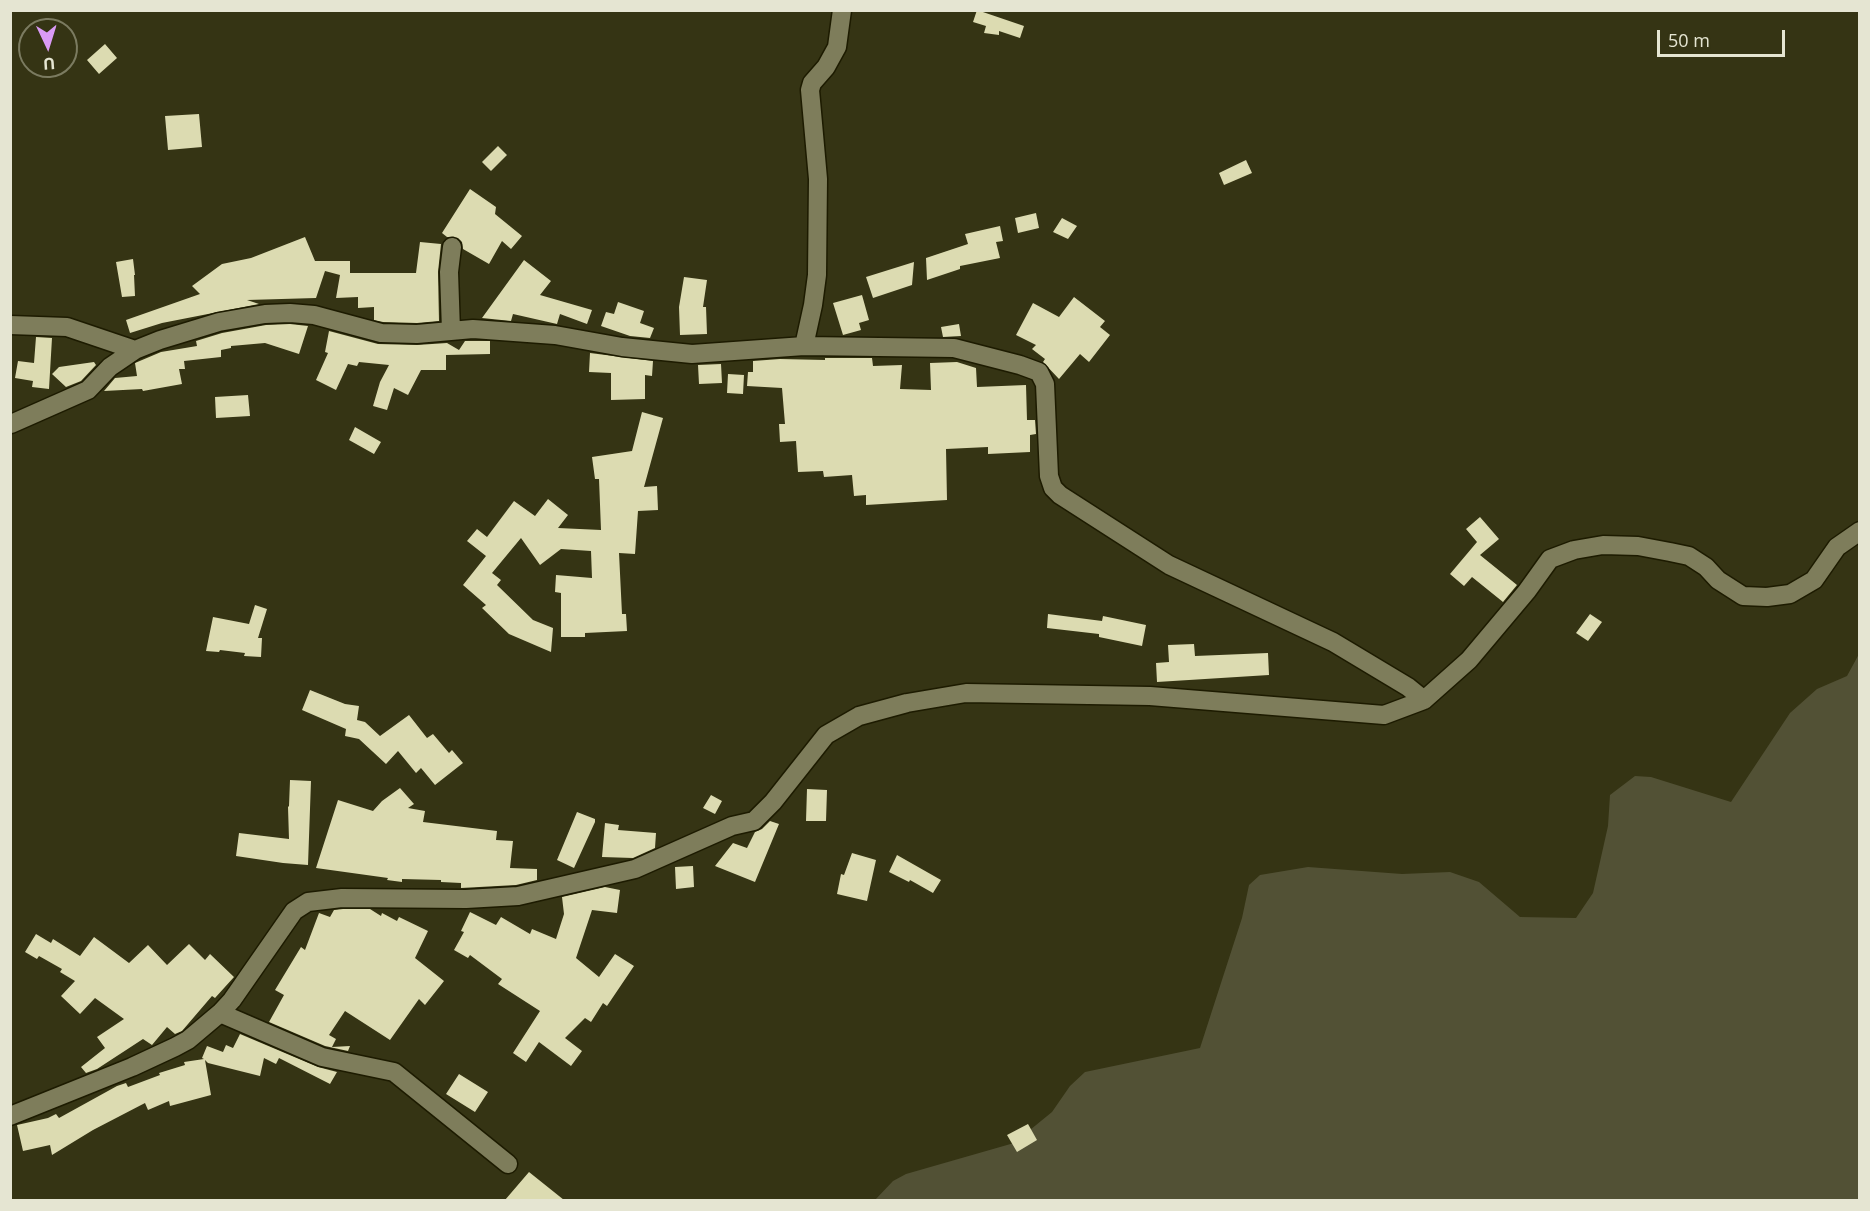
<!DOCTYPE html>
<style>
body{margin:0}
#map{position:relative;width:1870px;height:1211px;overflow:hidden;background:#353414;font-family:"Open Sans",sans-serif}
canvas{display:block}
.frame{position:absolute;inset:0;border:12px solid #e5e5d2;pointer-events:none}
.north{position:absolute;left:18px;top:18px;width:60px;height:60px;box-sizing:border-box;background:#353414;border:2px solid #7b7b60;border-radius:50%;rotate:176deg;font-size:16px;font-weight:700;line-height:24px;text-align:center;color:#e5e5d2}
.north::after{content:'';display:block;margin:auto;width:21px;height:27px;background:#da9af6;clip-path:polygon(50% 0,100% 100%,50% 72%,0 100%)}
.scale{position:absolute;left:1657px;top:30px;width:128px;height:27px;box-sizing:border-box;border:3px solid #e5e5d2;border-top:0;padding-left:8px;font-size:18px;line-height:21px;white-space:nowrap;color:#e5e5d2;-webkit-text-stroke:4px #353414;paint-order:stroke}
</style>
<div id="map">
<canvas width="1870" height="1211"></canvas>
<div class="frame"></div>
<div class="north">U</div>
<div class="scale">50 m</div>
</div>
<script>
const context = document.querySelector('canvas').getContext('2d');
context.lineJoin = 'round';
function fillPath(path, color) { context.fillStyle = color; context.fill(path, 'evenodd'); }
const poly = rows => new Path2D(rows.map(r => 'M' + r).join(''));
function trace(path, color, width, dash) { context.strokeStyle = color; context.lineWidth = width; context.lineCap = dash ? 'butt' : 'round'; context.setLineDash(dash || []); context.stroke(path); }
fillPath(poly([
 [1859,654,1859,1200,875,1200,893,1181,906,1174,1014,1143,1052,1112,1070,1086,1085,1072,1200,1048,1242,918,1249,885,1260,875,1308,867,1402,874,1450,872,1479,882,1520,917,1576,918,1593,893,1608,826,1610,795,1635,776,1651,777,1731,802,1790,713,1817,689,1847,676]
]), '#525135');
fillPath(poly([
 [977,10,1024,26,1020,38,999,31,999,35,984,33,986,26,973,22],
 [105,44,117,58,99,74,87,60],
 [199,114,202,147,168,150,165,116],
 [498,146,507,155,491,171,482,162],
 [1246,160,1252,173,1224,185,1219,173],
 [470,189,496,207,495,214,522,236,511,249,502,241,489,264,463,249,462,242,458,238,447,237,442,233],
 [1036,213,1039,228,1018,233,1015,218],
 [1062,218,1077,226,1068,239,1053,232],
 [1000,226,1003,241,996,242,1000,258,960,266,960,269,927,280,926,258,968,244,965,234],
 [305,237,315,261,350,261,350,273,416,273,420,242,441,244,438,272,439,321,417,323,383,322,374,320,374,307,358,308,358,297,336,298,340,275,325,271,316,298,247,300,259,304,162,323,130,333,126,320,200,294,192,286,222,264,251,258],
 [133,259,135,275,134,275,135,296,122,297,116,262],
 [524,260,551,281,540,295,592,310,587,324,560,314,557,324,513,314,511,321,482,318],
 [914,262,912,285,873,298,866,277],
 [684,277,707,280,703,307,706,307,707,334,680,335,679,307],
 [862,295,869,320,859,323,861,330,843,335,833,303],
 [1074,297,1105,321,1100,327,1110,335,1089,362,1080,354,1059,379,1043,362,1045,359,1032,349,1036,345,1016,335,1033,303,1059,317],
 [618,302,644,311,640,323,654,328,650,338,630,336,601,326,606,312,614,314],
 [290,324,308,326,299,354,265,343,231,346,231,348,221,350,221,357,184,361,185,369,179,369,182,384,143,391,142,389,104,391,115,378,137,376,135,363,161,352,197,346,196,341,222,333,266,325],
 [959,324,961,336,943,337,941,327],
 [329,331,378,344,417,345,447,343,459,350,465,341,490,341,490,354,446,355,446,370,421,370,408,395,394,388,387,410,373,406,380,382,389,365,359,362,357,366,348,364,336,390,316,380,328,353,325,352],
 [36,337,52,338,49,389,32,387,33,381,15,378,18,361,34,363],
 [590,353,653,361,652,376,645,375,645,399,611,400,611,373,589,372],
 [825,358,872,358,873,366,902,365,900,389,931,390,930,363,957,362,976,368,977,387,1026,385,1027,420,1035,420,1036,434,1030,435,1030,452,988,454,988,447,946,449,947,500,866,505,866,495,854,496,852,475,824,477,823,471,798,472,796,441,780,442,779,424,785,424,782,388,747,386,748,372,753,372,753,361,780,359,825,360],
 [94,362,96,365,81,381,66,387,52,374,59,367],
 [721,364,722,383,699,384,698,365],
 [728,374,744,375,743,394,727,393],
 [248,395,250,416,216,418,215,397],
 [642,412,663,418,644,487,657,486,658,510,638,511,635,554,619,553,622,614,626,614,627,631,585,633,585,637,561,637,561,593,555,592,556,575,592,578,591,551,561,549,540,565,521,538,492,573,501,580,497,585,533,620,553,628,551,652,509,634,482,608,486,605,463,585,486,556,467,541,477,529,487,537,514,501,535,516,548,499,568,515,558,528,601,530,599,479,595,479,592,457,632,451],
 [355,427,381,442,374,454,349,440],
 [1480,517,1499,539,1480,555,1517,585,1503,602,1472,577,1464,586,1450,574,1477,542,1466,529],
 [255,605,267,609,258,638,262,638,261,657,244,656,245,653,220,650,219,652,206,651,213,617,249,624],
 [1048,614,1102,621,1103,616,1146,625,1142,646,1099,637,1099,634,1047,628],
 [1590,614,1602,622,1588,641,1576,633],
 [1194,644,1195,656,1268,653,1269,675,1157,682,1156,663,1169,662,1168,645],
 [310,690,345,704,359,706,357,720,365,722,380,736,409,715,427,738,433,734,449,753,452,750,463,763,435,785,421,768,416,773,398,751,386,764,359,739,345,736,346,729,302,710],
 [290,780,311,781,308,865,283,863,236,856,239,833,289,839,288,807,289,806],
 [400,788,414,804,408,808,425,811,423,822,497,831,496,840,513,841,510,868,537,869,537,880,516,885,461,888,461,883,441,882,441,880,402,879,402,882,387,880,388,878,316,868,338,800,373,811,382,801],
 [807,789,827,790,826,821,806,821],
 [711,795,722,801,715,814,703,808],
 [577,812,595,819,595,822,574,868,557,860],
 [770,821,779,824,755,882,715,866,733,843,747,848,755,832,762,829],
 [605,823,619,825,618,830,656,833,655,848,633,858,602,857],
 [852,853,876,860,867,901,837,894,841,874,844,875],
 [897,855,941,880,933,893,910,880,909,882,889,872],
 [693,866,694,887,676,889,675,867],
 [605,887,620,890,617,913,592,910,576,958,599,977,615,954,634,966,607,1006,603,1003,591,1022,585,1018,565,1038,582,1051,571,1066,539,1042,526,1062,513,1053,540,1011,498,984,502,979,470,955,468,958,454,950,464,932,461,931,470,912,496,925,501,917,530,934,532,929,556,939,564,914,562,897],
 [343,909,370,909,381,916,382,913,397,921,399,917,428,931,415,958,444,981,425,1005,419,999,390,1040,345,1011,329,1035,336,1039,332,1047,350,1046,348,1051,325,1046,269,1022,284,995,275,990,301,947,305,950,319,913,330,917,334,910],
 [36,934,51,943,53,939,80,956,94,937,129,963,148,945,167,965,189,944,205,960,210,954,234,977,215,998,212,996,182,1031,175,1034,167,1027,152,1045,143,1039,97,1069,86,1073,81,1067,105,1048,97,1037,124,1019,95,998,80,1014,61,996,75,981,60,972,62,969,39,956,37,959,25,952],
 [240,1034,318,1067,337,1072,330,1084,279,1058,276,1064,264,1058,260,1076,208,1063,205,1060,211,1095,170,1106,169,1101,148,1110,145,1103,93,1130,52,1155,50,1145,23,1151,17,1125,48,1118,56,1114,59,1118,117,1086,126,1083,128,1087,160,1075,159,1073,185,1065,184,1062,204,1059,202,1058,207,1046,223,1052,226,1045,233,1048],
 [459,1074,488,1092,475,1112,446,1094],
 [1028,1124,1037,1140,1017,1152,1007,1135],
 [529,1172,564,1200,505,1200]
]), '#dcdbb1');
const minor = poly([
 [10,325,67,327,135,350],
 [451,331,449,272,452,247],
 [804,346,813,305,817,275,818,179,810,90,812,83,826,67,837,47,842,10],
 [11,424,88,390,110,367,135,350,160,340,219,322,265,314,290,313,314,315,381,333,417,334,473,329,555,335,622,347,692,354,804,346,954,348,1020,365,1039,372,1045,384,1049,476,1053,488,1060,495,1169,565,1333,642,1408,687,1424,700,1469,660,1527,591,1550,559,1574,550,1603,545,1638,546,1670,552,1689,556,1706,567,1718,580,1743,596,1767,597,1790,594,1814,580,1837,547,1860,531],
 [220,1013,322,1057,394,1072,508,1164],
 [10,1116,132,1067,175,1047,188,1040,220,1013,232,1000,294,911,308,902,342,898,466,899,518,896,635,869,732,826,754,821,773,802,826,735,859,716,907,703,966,693,1150,696,1384,715,1424,700]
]);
trace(minor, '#1d1b00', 21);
trace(minor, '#7e7d5b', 18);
</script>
